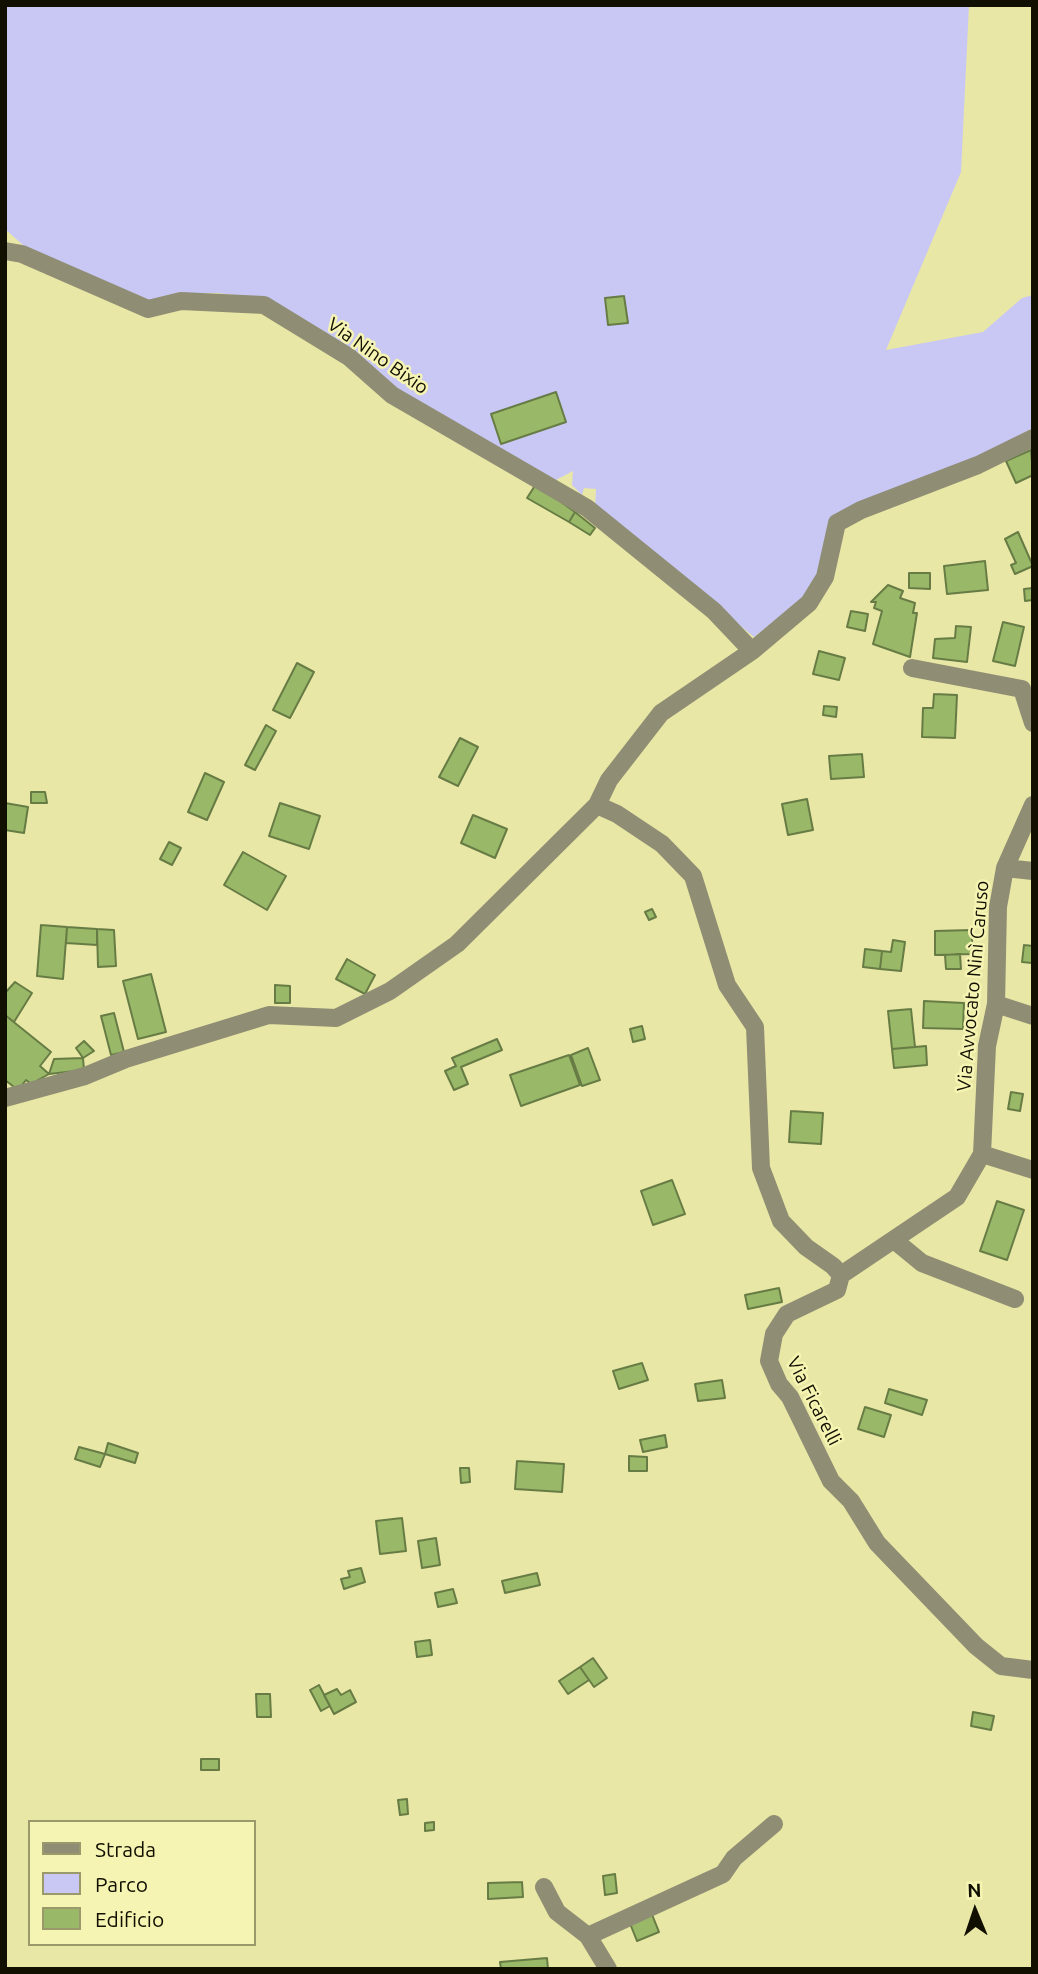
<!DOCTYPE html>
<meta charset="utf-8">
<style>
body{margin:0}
#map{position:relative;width:1038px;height:1974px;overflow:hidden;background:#e9e7a5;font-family:Ubuntu,sans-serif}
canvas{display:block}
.frame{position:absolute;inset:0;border:7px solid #111000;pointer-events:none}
.legend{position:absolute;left:28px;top:1820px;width:228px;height:126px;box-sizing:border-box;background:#f6f4b2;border:2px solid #9a996b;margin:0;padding:9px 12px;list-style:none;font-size:21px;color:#111000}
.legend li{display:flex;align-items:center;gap:14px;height:35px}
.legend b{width:35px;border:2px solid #9a996b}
.north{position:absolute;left:940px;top:1876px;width:70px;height:70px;-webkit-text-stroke:5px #f6f4b2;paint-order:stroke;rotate:358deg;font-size:19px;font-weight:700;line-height:28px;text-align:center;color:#111000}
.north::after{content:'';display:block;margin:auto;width:24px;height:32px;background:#111000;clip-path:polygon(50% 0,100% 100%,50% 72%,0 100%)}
</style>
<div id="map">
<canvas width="1038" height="1974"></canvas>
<div class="frame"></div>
<ul class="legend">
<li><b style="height:9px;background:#8f8e74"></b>Strada</li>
<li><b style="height:19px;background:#c9c8f4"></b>Parco</li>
<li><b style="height:19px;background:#99b868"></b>Edificio</li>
</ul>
<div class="north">N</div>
</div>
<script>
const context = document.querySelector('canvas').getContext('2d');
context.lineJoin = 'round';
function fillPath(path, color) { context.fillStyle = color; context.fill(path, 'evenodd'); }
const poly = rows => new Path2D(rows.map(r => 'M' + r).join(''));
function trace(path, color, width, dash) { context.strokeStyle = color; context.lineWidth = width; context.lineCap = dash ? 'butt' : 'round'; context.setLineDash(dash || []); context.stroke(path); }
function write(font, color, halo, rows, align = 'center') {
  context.font = font + ' Ubuntu,sans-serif'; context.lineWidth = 5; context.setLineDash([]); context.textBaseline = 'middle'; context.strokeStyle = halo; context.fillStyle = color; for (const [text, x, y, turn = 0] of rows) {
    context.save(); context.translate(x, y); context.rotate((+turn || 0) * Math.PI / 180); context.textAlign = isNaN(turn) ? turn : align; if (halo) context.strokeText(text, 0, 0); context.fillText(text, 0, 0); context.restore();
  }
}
fillPath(poly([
 [5,5,969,5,961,172,886,350,983,332,1022,298,1033,295,1033,428,976,459,856,505,805,597,754,637,595,507,596,489,584,488,582,495,572,485,573,471,554,481,397,392,267,299,218,293,182,293,148,303,24,246,5,229]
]), '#c9c8f4');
const building = poly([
 [624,296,628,323,608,325,605,298,624,296],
 [556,392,566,422,501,444,491,414,556,392],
 [1031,450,1033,475,1016,483,1006,461,1031,450],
 [536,484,575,512,569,522,527,498,536,484],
 [575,512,595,528,590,535,569,522,575,512],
 [1018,532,1033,566,1015,574,1011,565,1016,563,1005,539,1018,532],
 [985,561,988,590,947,594,944,566,985,561],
 [909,573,930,573,930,589,909,588,909,573],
 [888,585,903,591,900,598,915,603,913,613,917,613,910,657,873,644,882,611,874,608,876,602,871,602,888,585],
 [1033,588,1033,600,1025,601,1024,589,1033,588],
 [851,611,868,614,865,631,847,627,851,611],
 [1003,622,1024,627,1015,666,993,661,1003,622],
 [956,626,971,627,967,662,933,658,935,639,955,638,956,626],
 [819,651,845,658,839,680,813,674,819,651],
 [297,663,314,672,290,718,273,710,297,663],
 [934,694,957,695,955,738,922,737,923,708,933,708,934,694],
 [824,706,837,707,836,717,823,715,824,706],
 [266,725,276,731,255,770,245,765,266,725],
 [460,738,478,747,458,786,439,777,460,738],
 [862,754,864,777,831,779,829,756,862,754],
 [205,773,224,782,207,820,188,812,205,773],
 [31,792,45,792,47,803,31,803,31,792],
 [807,799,813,830,788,835,782,804,807,799],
 [5,803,28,807,24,833,5,830,5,803],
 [280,803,320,816,309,849,269,836,280,803],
 [473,815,507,829,495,858,461,843,473,815],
 [169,842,181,848,172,865,160,859,169,842],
 [243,852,286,876,267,910,224,885,243,852],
 [652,909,656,917,649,920,645,912,652,909],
 [41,925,67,927,63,979,37,976,41,925],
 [67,927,97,929,97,945,66,943,67,927],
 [97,929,114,930,116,966,98,967,97,929],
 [972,930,972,954,935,955,935,931,972,930],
 [893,940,905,942,901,971,880,969,882,951,891,952,893,940],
 [1024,945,1033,946,1033,972,1032,963,1022,962,1024,945],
 [865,949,882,951,880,969,863,967,865,949],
 [960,954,961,969,946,969,945,955,960,954],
 [347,959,375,975,365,994,336,979,347,959],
 [151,974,166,1032,138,1039,123,981,151,974],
 [15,982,32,993,14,1022,5,1015,5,993,15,982],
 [275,985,290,986,290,1003,275,1003,275,985],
 [924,1001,964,1003,963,1029,923,1028,924,1001],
 [911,1009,915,1047,892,1049,888,1011,911,1009],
 [114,1013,124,1052,111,1055,101,1016,114,1013],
 [5,1015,51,1052,40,1066,49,1074,31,1084,26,1080,18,1090,5,1080,5,1015],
 [642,1026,645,1039,633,1042,630,1029,642,1026],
 [497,1039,502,1050,461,1067,468,1084,454,1090,445,1071,456,1066,452,1058,497,1039],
 [84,1041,94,1051,83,1058,76,1048,84,1041],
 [926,1046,927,1065,894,1068,892,1049,926,1046],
 [588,1048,600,1080,582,1086,571,1055,588,1048],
 [569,1055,580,1085,521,1106,510,1075,569,1055],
 [83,1058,84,1070,49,1074,54,1059,83,1058],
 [1011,1092,1023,1094,1020,1111,1008,1109,1011,1092],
 [791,1111,823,1113,821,1144,789,1142,791,1111],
 [672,1180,685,1214,653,1225,641,1191,672,1180],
 [997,1201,1024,1210,1007,1260,980,1251,997,1201],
 [779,1288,782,1302,748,1309,745,1295,779,1288],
 [642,1363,648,1380,619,1389,613,1371,642,1363],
 [722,1380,725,1398,698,1401,695,1384,722,1380],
 [889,1389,927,1400,922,1415,885,1403,889,1389],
 [865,1407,891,1415,884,1437,858,1429,865,1407],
 [665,1435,667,1447,643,1452,640,1440,665,1435],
 [108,1443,138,1453,135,1463,105,1454,108,1443],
 [79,1447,105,1454,100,1467,75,1459,79,1447],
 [629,1456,647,1457,647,1471,629,1471,629,1456],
 [517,1461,564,1464,562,1492,515,1489,517,1461],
 [460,1468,469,1468,470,1482,461,1483,460,1468],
 [402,1518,406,1551,380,1554,376,1521,402,1518],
 [436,1538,440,1565,422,1568,418,1541,436,1538],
 [361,1568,365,1582,344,1589,341,1579,350,1577,348,1571,361,1568],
 [537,1573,540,1585,505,1593,502,1581,537,1573],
 [453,1589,457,1603,438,1607,435,1593,453,1589],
 [430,1640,432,1655,417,1657,415,1642,430,1640],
 [593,1658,607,1678,594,1687,580,1667,593,1658],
 [580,1667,589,1680,568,1694,559,1681,580,1667],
 [319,1685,330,1706,321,1711,310,1690,319,1685],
 [337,1689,341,1695,350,1690,356,1702,334,1714,324,1695,337,1689],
 [256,1694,270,1694,271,1717,257,1717,256,1694],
 [973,1712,994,1716,991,1730,971,1726,973,1712],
 [201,1759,219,1759,219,1770,201,1770,201,1759],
 [407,1799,408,1814,400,1815,398,1800,407,1799],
 [434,1822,434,1830,425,1831,425,1823,434,1822],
 [615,1874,617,1893,605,1895,603,1876,615,1874],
 [522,1882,523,1897,488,1899,488,1883,522,1882],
 [651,1912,659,1932,637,1941,629,1921,651,1912],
 [547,1958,548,1969,501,1969,500,1962,547,1958]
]);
fillPath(building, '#99b868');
trace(building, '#677c45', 2);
trace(poly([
 [5,251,22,254,148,309,181,301,264,305,349,357,392,395,587,508,714,611,752,651],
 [912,668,1022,689,1033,723],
 [597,805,617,814,662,844,693,876,727,985,755,1027,761,1168,781,1221,806,1247,833,1266,841,1275,837,1290,787,1314,774,1334,769,1361,779,1384,790,1397,831,1481,851,1501,877,1543,976,1646,1001,1666,1033,1670],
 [1005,868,1033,871],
 [996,1004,1033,1016],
 [5,1098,85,1076,126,1059,269,1015,336,1018,390,991,457,944,597,805,609,780,661,713,752,651,809,603,825,577,837,523,861,510,978,465,1033,438],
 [982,1154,1033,1170],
 [894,1240,922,1263,1015,1299],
 [841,1275,957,1197,982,1154,987,1046,996,1004,998,907,1005,868,1033,805],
 [544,1887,557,1912,588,1936,608,1969],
 [588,1936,723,1874,734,1858,774,1824]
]), '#8f8e74', 18);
write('19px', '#111000', '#f6f4b2', [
 ["Via Nino Bixio",378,356,35],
 ["Via Avvocato Ninì Caruso",973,986,-85],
 ["Via Ficarelli",814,1401,63]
]);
</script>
